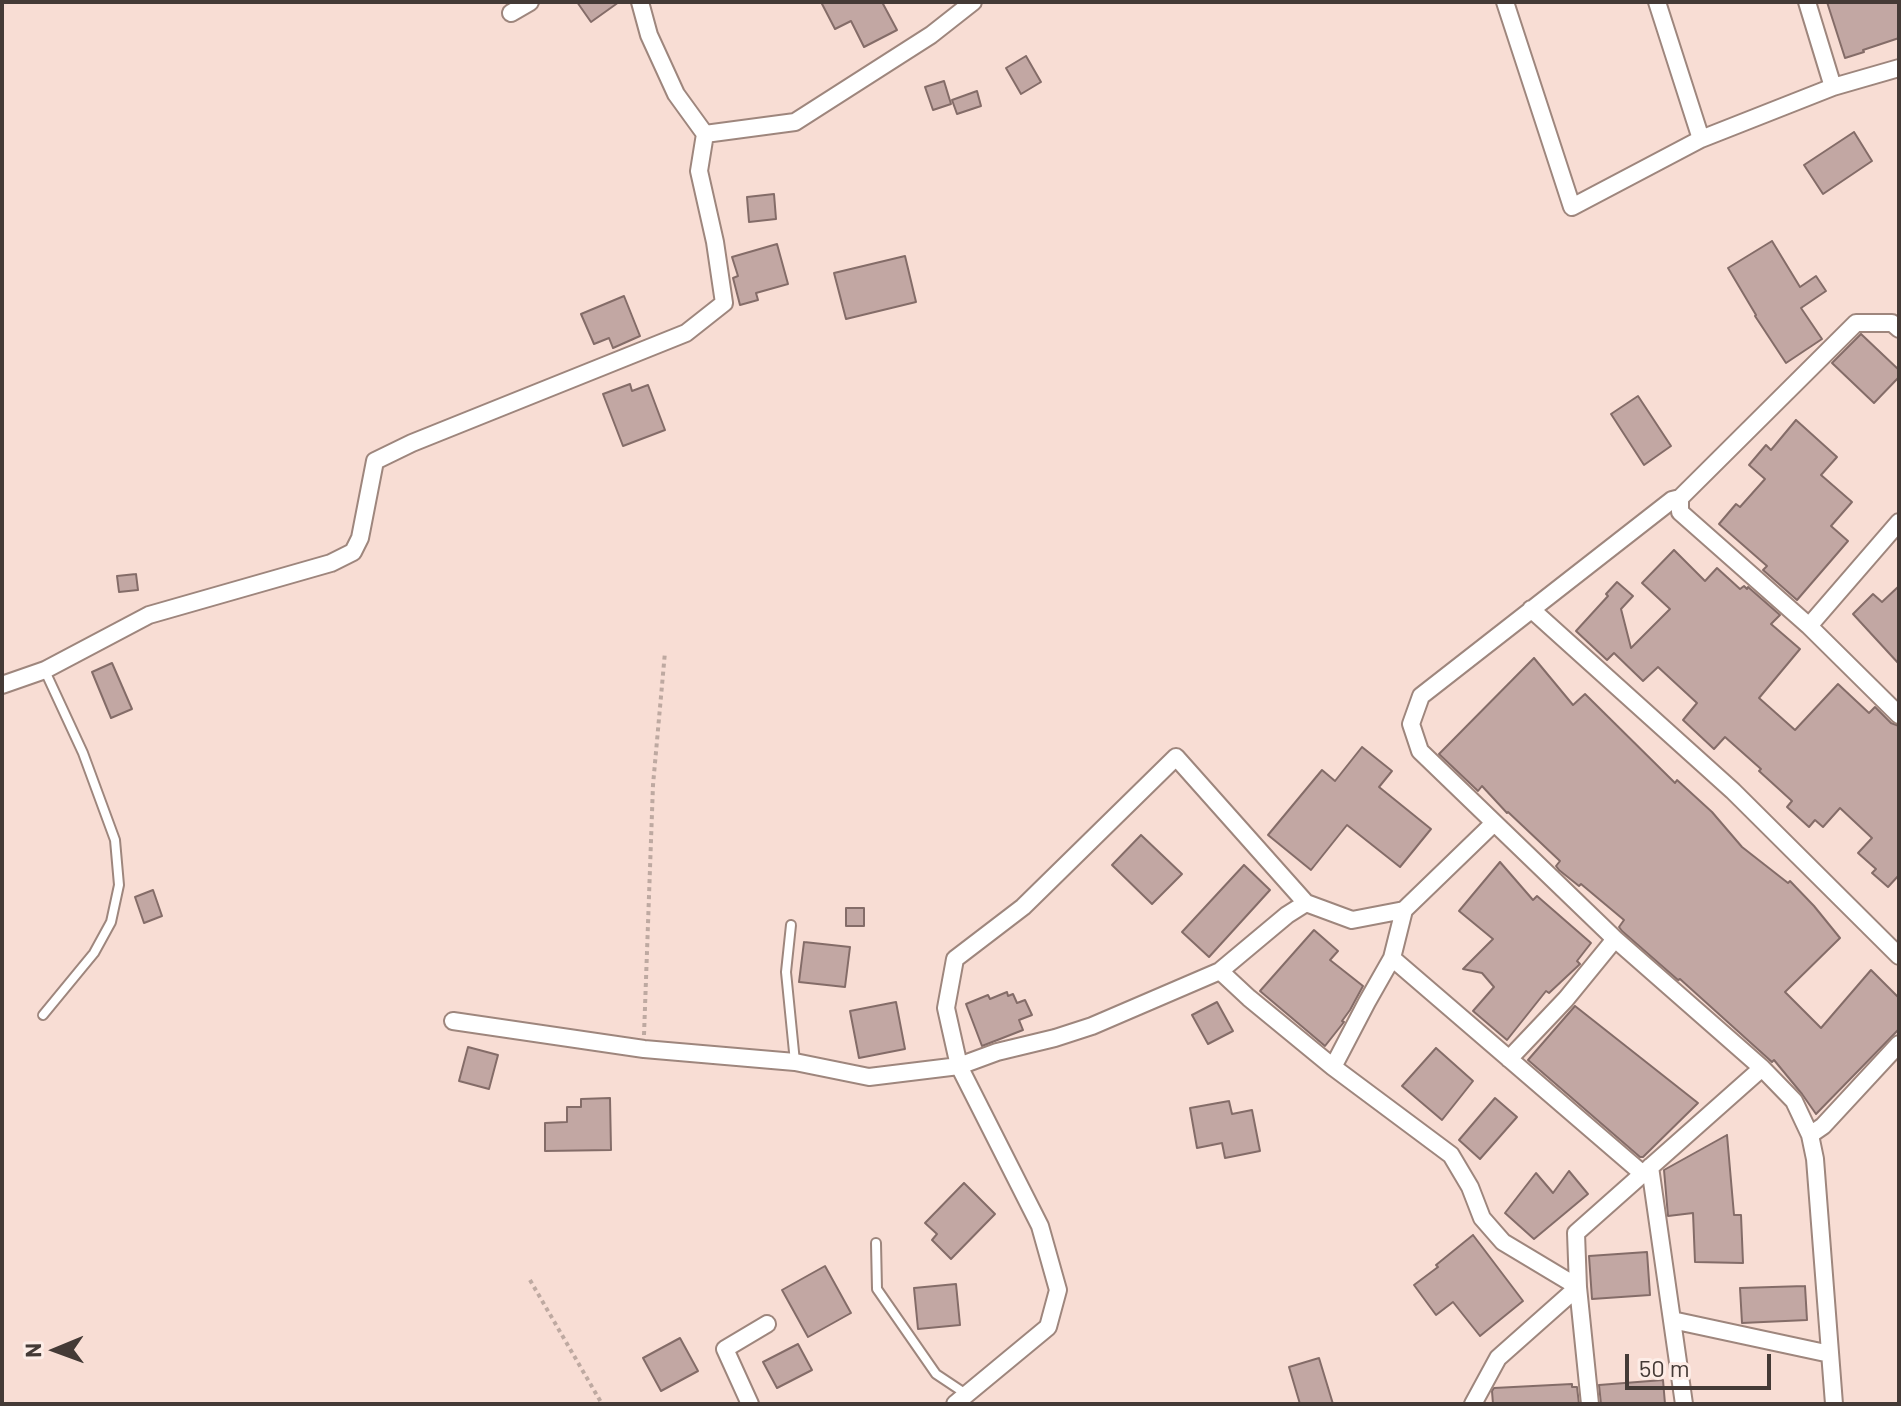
<!DOCTYPE html>
<style>
body{margin:0}
#map{position:relative;width:1901px;height:1406px;overflow:hidden;background:#f8ddd4;font-family:Barlow,sans-serif}
canvas{display:block}
.frame{position:absolute;inset:0;border:4px solid #443a36;pointer-events:none}
.north{position:absolute;left:16px;top:1310px;width:80px;height:80px;-webkit-text-stroke:6px #fdede7;paint-order:stroke;rotate:269deg;font-size:22px;font-weight:700;line-height:32px;text-align:center;color:#443a36}
.north::after{content:'';display:block;margin:auto;width:28px;height:36px;background:#443a36;clip-path:polygon(50% 0,100% 100%,50% 72%,0 100%)}
.scale{position:absolute;left:1625px;top:1354px;width:146px;height:36px;box-sizing:border-box;border:4px solid #443a36;border-top:0;padding-left:10px;font-size:24px;line-height:28px;white-space:nowrap;color:#443a36;-webkit-text-stroke:6px #fdede7;paint-order:stroke}
</style>
<div id="map">
<canvas width="1901" height="1406"></canvas>
<div class="frame"></div>
<div class="north">N</div>
<div class="scale">50 m</div>
</div>
<script>
const context = document.querySelector('canvas').getContext('2d');
context.lineJoin = 'round';
function fillPath(path, color) { context.fillStyle = color; context.fill(path, 'evenodd'); }
const poly = rows => new Path2D(rows.map(r => 'M' + r).join(''));
function trace(path, color, width, dash) { context.strokeStyle = color; context.lineWidth = width; context.lineCap = dash ? 'butt' : 'round'; context.setLineDash(dash || []); context.stroke(path); }
const building = poly([
 [577,2,619,2,591,22,577,2],
 [821,2,882,2,897,30,864,47,851,21,835,29,821,2],
 [1827,2,1899,2,1899,38,1863,50,1864,52,1845,58,1827,2],
 [1026,56,1041,82,1021,94,1006,68,1026,56],
 [944,81,951,104,933,110,925,87,944,81],
 [977,91,981,106,957,114,952,100,977,91],
 [1854,132,1872,161,1823,194,1804,165,1854,132],
 [774,194,776,219,749,222,747,197,774,194],
 [1772,241,1800,287,1816,276,1826,291,1801,308,1822,339,1786,363,1755,316,1756,315,1728,268,1772,241],
 [777,244,788,284,756,293,758,300,740,305,733,278,738,276,732,257,777,244],
 [905,256,916,302,846,319,834,273,905,256],
 [624,296,640,336,613,348,609,338,594,344,581,314,624,296],
 [1861,334,1899,370,1899,377,1874,403,1832,363,1861,334],
 [630,384,632,391,648,385,665,430,623,446,603,394,630,384],
 [1638,396,1671,446,1644,465,1611,414,1638,396],
 [1796,420,1837,457,1821,475,1852,502,1831,526,1848,541,1797,600,1763,570,1767,566,1719,524,1736,504,1740,507,1765,479,1749,465,1766,445,1771,450,1796,420],
 [1674,550,1705,581,1717,568,1740,589,1744,586,1747,589,1748,587,1780,615,1771,624,1800,649,1759,698,1795,730,1838,684,1869,713,1875,707,1891,723,1899,726,1899,875,1888,887,1872,873,1876,869,1858,853,1872,838,1840,808,1823,827,1815,820,1809,827,1787,807,1792,801,1759,771,1761,769,1725,737,1714,749,1683,720,1697,703,1658,667,1643,681,1614,653,1607,660,1576,631,1608,596,1606,594,1617,582,1633,596,1621,609,1631,648,1670,609,1642,583,1674,550],
 [136,574,138,590,119,592,117,576,136,574],
 [1899,586,1899,664,1853,614,1873,594,1882,602,1899,586],
 [1534,658,1573,705,1585,694,1675,783,1677,780,1712,812,1742,847,1788,883,1790,881,1814,906,1840,938,1785,992,1821,1028,1871,970,1899,998,1899,1029,1816,1114,1802,1094,1774,1060,1772,1062,1680,979,1678,980,1622,931,1619,927,1624,920,1581,884,1579,886,1559,870,1556,866,1560,861,1508,812,1507,813,1482,786,1478,791,1439,754,1534,658],
 [112,663,132,709,111,718,92,672,112,663],
 [1362,747,1392,771,1379,787,1431,829,1400,867,1347,825,1311,870,1268,835,1322,770,1335,781,1362,747],
 [1141,835,1182,874,1152,904,1112,865,1141,835],
 [1500,862,1533,900,1537,896,1591,943,1577,961,1580,964,1549,993,1546,991,1507,1040,1473,1011,1494,987,1482,973,1463,969,1493,939,1459,911,1500,862],
 [1244,865,1270,890,1209,957,1182,932,1244,865],
 [153,890,162,916,144,923,135,897,153,890],
 [846,908,864,908,864,926,846,926,846,908],
 [1314,930,1338,951,1330,960,1363,986,1350,1010,1342,1021,1344,1022,1325,1046,1260,991,1314,930],
 [804,942,850,947,845,987,799,982,804,942],
 [1007,992,1008,996,1013,994,1017,1003,1025,1000,1032,1015,1019,1020,1023,1030,982,1046,966,1004,988,995,990,999,1007,992],
 [896,1002,905,1049,859,1058,850,1011,896,1002],
 [1217,1002,1233,1031,1208,1044,1192,1015,1217,1002],
 [1575,1006,1698,1103,1643,1157,1640,1157,1528,1060,1575,1006],
 [468,1047,498,1055,489,1089,459,1081,468,1047],
 [1436,1048,1473,1081,1442,1120,1402,1086,1436,1048],
 [610,1098,611,1150,545,1151,545,1123,567,1122,567,1107,581,1107,581,1099,610,1098],
 [1495,1098,1517,1117,1480,1159,1459,1140,1495,1098],
 [1229,1101,1232,1114,1252,1110,1260,1151,1225,1158,1222,1143,1197,1148,1190,1108,1229,1101],
 [1727,1135,1734,1215,1741,1215,1743,1263,1695,1262,1693,1213,1668,1216,1664,1170,1727,1135],
 [1569,1171,1588,1194,1534,1239,1505,1213,1536,1173,1553,1193,1569,1171],
 [964,1183,995,1214,951,1259,932,1240,937,1234,925,1223,964,1183],
 [1473,1235,1523,1301,1480,1336,1453,1302,1436,1315,1414,1285,1438,1267,1436,1265,1473,1235],
 [1647,1252,1650,1295,1592,1299,1589,1256,1647,1252],
 [825,1266,851,1313,808,1337,782,1290,825,1266],
 [956,1284,960,1325,918,1329,914,1288,956,1284],
 [1805,1286,1807,1320,1742,1323,1740,1288,1805,1286],
 [680,1338,698,1371,661,1391,643,1358,680,1338],
 [798,1344,812,1370,777,1388,763,1362,798,1344],
 [1319,1358,1333,1404,1300,1404,1289,1367,1319,1358],
 [1663,1380,1665,1404,1601,1404,1599,1385,1663,1380],
 [1572,1384,1572,1387,1577,1387,1579,1404,1493,1404,1492,1391,1494,1388,1572,1384]
]);
fillPath(building, '#c2a7a3');
trace(building, '#846c68', 2);
const service = poly([
 [791,925,786,972,795,1062],
 [43,1015,94,953,111,922,119,885,115,840,83,753,45,671],
 [876,1243,877,1289,936,1374,966,1394]
]);
const minor = poly([
 [1505,2,1572,207,1701,139],
 [1657,2,1701,139,1833,87,1807,2],
 [511,13,530,2],
 [1833,87,1899,68],
 [705,134,795,122,931,35,973,2],
 [1680,498,1856,323,1892,323,1899,329],
 [1531,609,1733,791,1899,956],
 [1809,626,1899,522],
 [2,685,45,670,149,615,331,563,353,552,360,538,375,461,412,443,686,333,724,303,715,242,699,171,705,134,676,94,649,35,640,2],
 [1392,958,1643,1174],
 [1220,971,1249,998,1333,1067,1451,1155,1470,1187,1482,1218,1503,1242,1578,1287,1498,1358,1473,1404],
 [453,1021,644,1049,795,1062,869,1077,959,1066,997,1052,1055,1038,1092,1026,1220,971,1287,915,1306,903,1352,920,1404,910,1494,823],
 [1509,1059,1566,999,1615,939],
 [1333,1067,1367,1002,1392,958,1404,910],
 [1810,1135,1823,1126,1899,1044],
 [1650,1167,1684,1404],
 [1672,1320,1830,1354],
 [750,1404,725,1349,767,1324],
 [955,1404,1048,1327,1058,1290,1040,1226,959,1066,946,1008,955,959,1023,907,1176,757,1306,903],
 [1590,1404,1578,1287,1576,1233,1762,1068],
 [1834,1404,1815,1159,1810,1135,1794,1101,1762,1068,1615,939,1420,751,1411,724,1421,696,1672,500,1680,498,1680,512,1809,626,1899,715]
]);
trace(service, '#9e867d', 12);
trace(minor, '#9e867d', 20);
trace(poly([
 [644,1035,653,785,665,652],
 [530,1280,602,1404]
]), '#bea9a1', 4, [4, 4]);
trace(service, '#fff', 8);
trace(minor, '#fff', 16);
</script>
